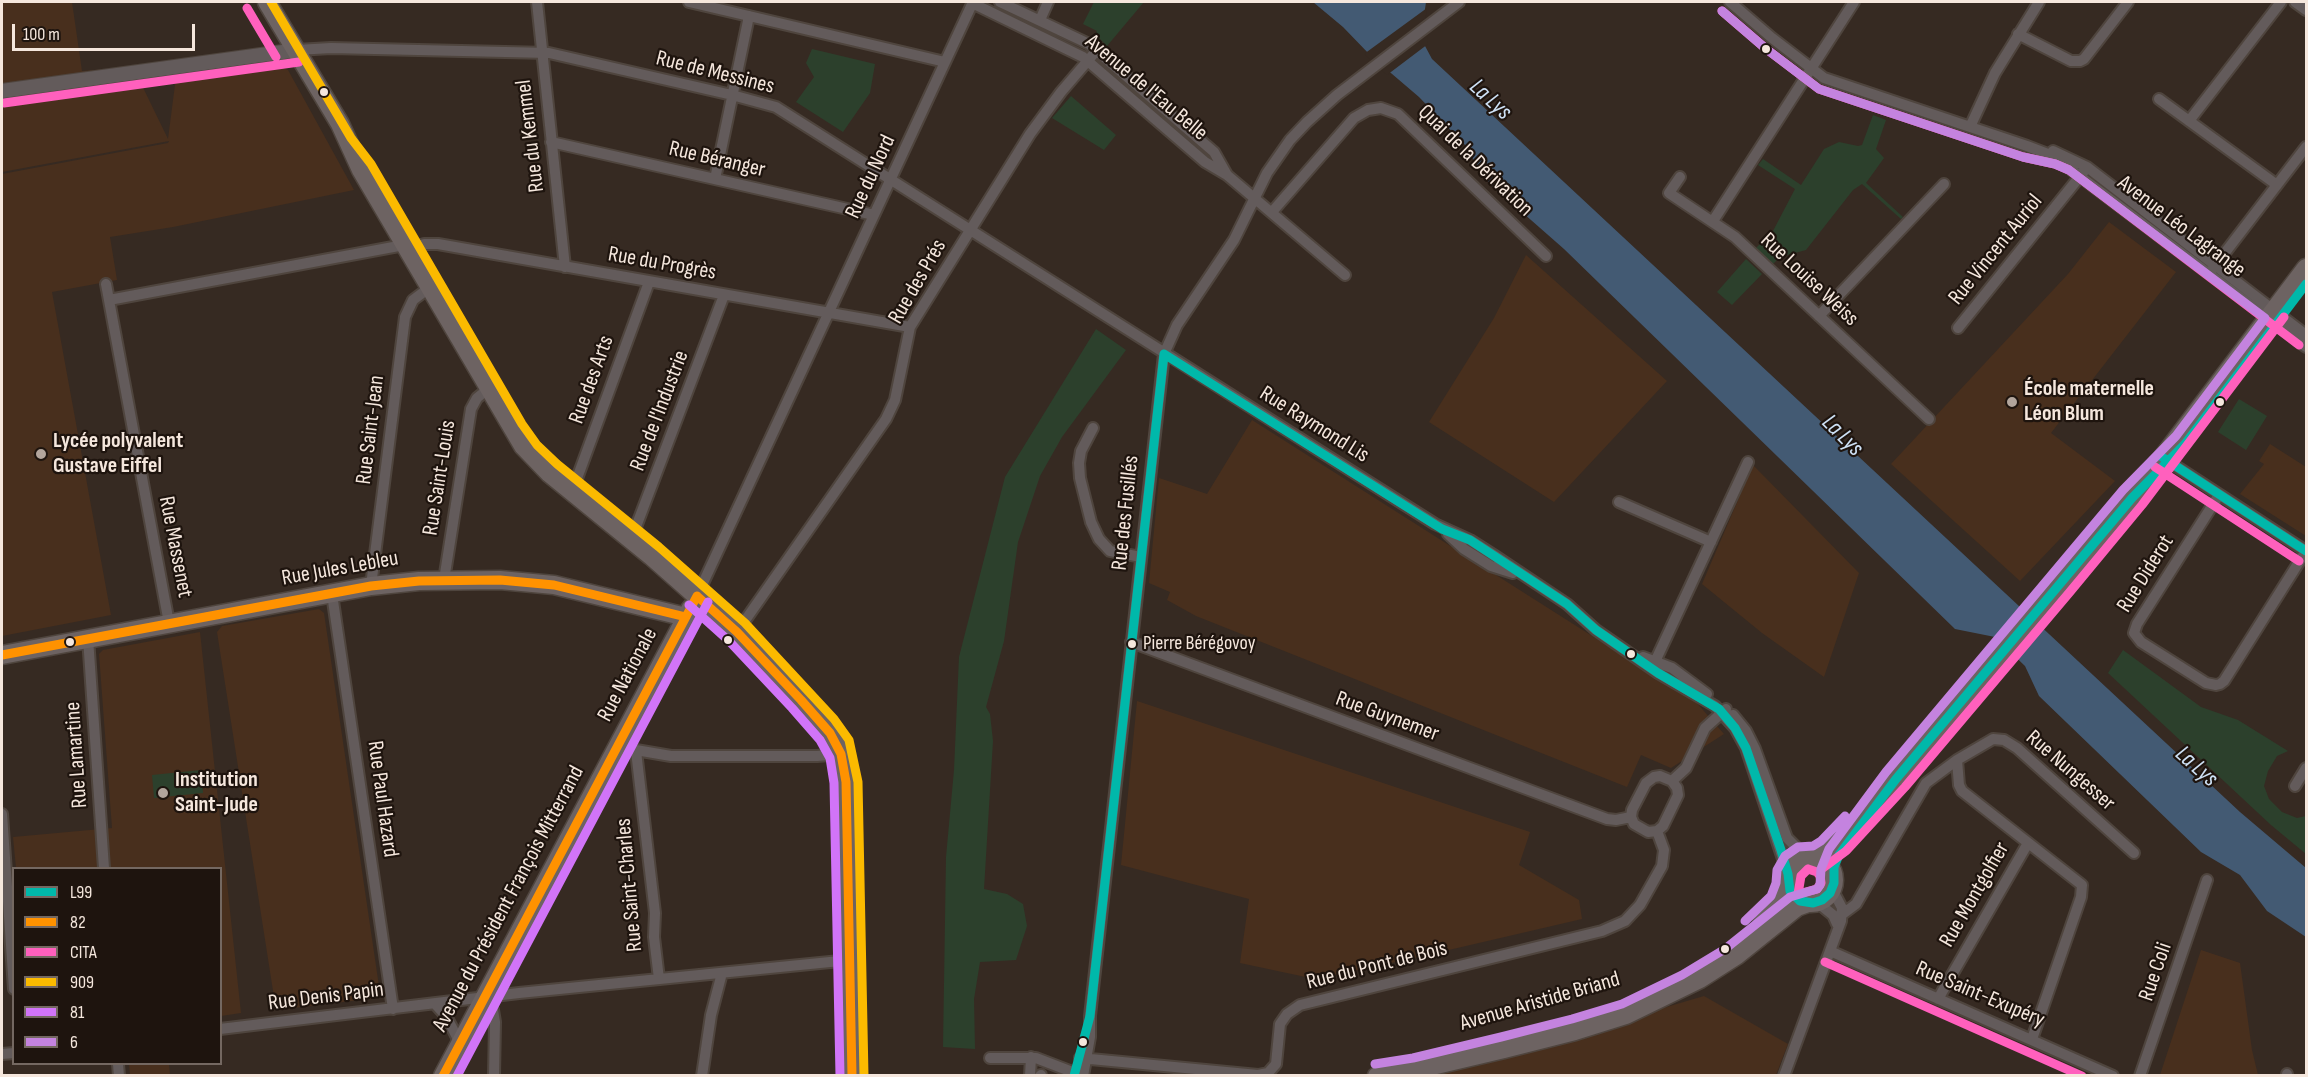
<!DOCTYPE html>
<meta charset="utf-8">
<style>
body{margin:0}
#map{position:relative;width:2308px;height:1077px;overflow:hidden;background:#362a22;font-family:"Sofia Sans Condensed",sans-serif}
canvas{display:block}
.frame{position:absolute;inset:0;border:3px solid #f5e7dd;pointer-events:none}
.legend{position:absolute;left:12px;top:867px;width:210px;height:198px;box-sizing:border-box;background:#1e140e;border:2px solid #746861;margin:0;padding:8px 10px;list-style:none;font-size:18px;color:#f5e7dd}
.legend li{display:flex;align-items:center;gap:12px;height:30px}
.legend b{width:30px;border:2px solid #746861}
.scale{position:absolute;left:12px;top:24px;width:183px;height:27px;box-sizing:border-box;border:3px solid #f5e7dd;border-top:0;padding-left:8px;font-size:18px;line-height:21px;white-space:nowrap;color:#f5e7dd;-webkit-text-stroke:4px #1e140e;paint-order:stroke}
</style>
<div id="map">
<canvas width="2308" height="1077"></canvas>
<div class="frame"></div>
<ul class="legend">
<li><b style="height:8px;background:#00b8aa"></b>L99</li>
<li><b style="height:8px;background:#ff9200"></b>82</li>
<li><b style="height:8px;background:#ff60bd"></b>CITA</li>
<li><b style="height:8px;background:#fbba00"></b>909</li>
<li><b style="height:8px;background:#d174f8"></b>81</li>
<li><b style="height:8px;background:#c483df"></b>6</li>
</ul>
<div class="scale">100 m</div>
</div>
<script>
const context = document.querySelector('canvas').getContext('2d');
context.lineJoin = 'round';
function fillPath(path, color) { context.fillStyle = color; context.fill(path, 'evenodd'); }
const poly = rows => new Path2D(rows.map(r => 'M' + r).join(''));
function trace(path, color, width, dash) { context.strokeStyle = color; context.lineWidth = width; context.lineCap = dash ? 'butt' : 'round'; context.setLineDash(dash || []); context.stroke(path); }
function write(font, color, halo, rows, align = 'center') {
  context.font = font + ' "Sofia Sans Condensed",sans-serif'; context.lineWidth = 4.5; context.setLineDash([]); context.textBaseline = 'middle'; context.strokeStyle = halo; context.fillStyle = color; for (const [text, x, y, turn = 0] of rows) {
    context.save(); context.translate(x, y); context.rotate((+turn || 0) * Math.PI / 180); context.textAlign = isNaN(turn) ? turn : align; if (halo) context.strokeText(text, 0, 0); context.fillText(text, 0, 0); context.restore();
  }
}
fillPath(poly([
 [2,2,72,2,82,71,133,67,168,139,176,77,264,61,288,70,354,190,173,227,110,237,117,280,52,292,111,615,2,636,2,174,168,143,169,141,2,172],
 [2109,222,2176,272,2051,433,2115,481,2020,581,1891,464,2068,274],
 [1526,255,1667,381,1554,502,1429,422,1494,318],
 [1252,420,1696,702,1724,734,1671,768,1641,755,1627,787,1196,616,1167,600,1170,592,1149,583,1159,478,1207,494],
 [2270,444,2306,467,2306,536,2240,494,2264,464,2259,461],
 [1753,465,1859,573,1824,677,1762,633,1702,584],
 [319,609,324,613,380,993,377,998,276,1010,217,632,222,626],
 [200,632,241,1013,221,1016,220,868,16,868,13,837,112,828,99,654,103,650],
 [1137,701,1530,832,1519,865,1579,900,1582,919,1410,959,1315,979,1240,963,1249,899,1121,865],
 [2201,950,2240,963,2252,1050,2258,1075,2160,1075],
 [1704,996,1788,1044,1776,1075,1432,1076],
 [129,1064,169,1064,170,1075,130,1075]
]), '#482f1d');
fillPath(poly([
 [1094,2,1144,2,1107,46,1095,34,1097,31,1083,24],
 [812,49,875,64,870,93,843,132,796,102,814,77,806,63],
 [1071,96,1116,135,1104,150,1052,118],
 [1873,115,1886,120,1876,149,1884,158,1866,183,1903,217,1901,219,1862,184,1853,190,1806,250,1780,257,1772,265,1756,248,1773,231,1795,189,1758,165,1763,159,1801,185,1824,149,1839,142,1858,146,1862,145],
 [1746,259,1762,274,1732,305,1717,292],
 [1096,329,1126,350,1062,437,1040,476,1018,542,1004,641,986,707,990,714,993,741,984,889,1007,894,1023,904,1027,926,1016,960,980,962,974,999,975,1049,943,1047,946,857,954,770,959,657,1005,477],
 [2239,399,2267,416,2246,450,2218,432],
 [2123,650,2201,707,2238,720,2288,751,2277,756,2268,771,2264,786,2269,799,2282,812,2297,818,2306,816,2306,854,2271,825,2108,673],
 [201,770,203,793,154,798,152,775]
]), '#2c402c');
fillPath(poly([
 [1313,2,1426,2,1422,30,1425,46,1432,59,2240,812,2306,868,2306,937,2267,911,2240,875,2201,852,2039,696,2025,666,1995,637,1955,629,1564,249,1490,184,1479,170,1466,146,1419,97,1371,56,1343,27]
]), '#435a73');
fillPath(poly([
 [1427,8,1425,23,1428,44,1387,75,1364,54]
]), '#362a22');
const minor = poly([
 [537,2,565,267],
 [689,2,945,62],
 [1000,2,1089,44,1214,152,1227,175],
 [1730,2,1772,38,1824,78,2027,146,2053,156,2306,347],
 [2295,2,2306,10],
 [972,3,1083,57,1205,162,1227,175,1345,275],
 [1040,20,1048,2],
 [2018,34,2071,61,2080,61,2084,59,2128,2],
 [297,50,331,48,549,53,732,95,776,107,1435,524,1470,540,1495,556,1567,604,1596,630,1658,673,1715,706,1735,728,1746,748,1788,874],
 [2159,99,2277,185],
 [2189,121,2281,2],
 [1970,127,1995,73,2039,2],
 [551,142,874,215],
 [2053,151,2087,167,2306,335],
 [1680,177,1669,193,1735,237,1929,419],
 [715,179,749,16],
 [1272,212,1354,118,1368,110,1381,108,1398,114,1546,256],
 [1713,221,1854,2],
 [408,252,424,244,438,244,910,327],
 [2211,271,2306,147],
 [106,284,169,623],
 [109,300,404,245],
 [1819,316,1944,184],
 [1958,328,2085,170],
 [1093,428,1081,451,1079,463,1080,478,1091,522,1099,539,1110,551,1141,557],
 [2162,457,2306,551],
 [572,492,649,282],
 [2219,495,2137,624,2134,633,2141,642,2206,683,2216,685,2220,684,2224,681,2306,551],
 [1619,502,1711,542],
 [1448,534,1464,549,1491,566,1513,573],
 [631,540,724,295],
 [444,580,471,409,477,398,488,389],
 [371,586,405,317,413,300,429,288],
 [332,594,393,1009],
 [697,596,973,2],
 [737,632,886,419,895,400,910,327,1030,134,1061,92,1097,50],
 [88,638,104,868],
 [1131,642,1607,819,1616,820,1631,817],
 [1643,657,1672,668,1707,694],
 [1653,666,1748,462],
 [1733,715,1746,731,1755,749,1787,838,1806,857],
 [630,749,671,756,817,756,841,754],
 [636,751,655,913,654,937,659,979],
 [1957,760,1959,785,1962,791,2082,885,2081,897,2032,1039],
 [1660,776,1672,781,1677,788,1678,795,1663,826,1657,831,1648,832,1634,824,1631,817,1632,810,1646,783,1654,777,1660,776],
 [1672,781,1686,768,1705,728,1726,709],
 [2295,786,2306,768],
 [2,814,14,989],
 [1817,902,1833,915,1837,924],
 [1836,919,1856,904,1926,783,1957,760,1993,739,2004,740,2017,748,2134,853],
 [1830,951,2113,1076],
 [484,998,493,1010,495,1022,494,1076],
 [1938,999,2028,843],
 [436,1005,446,1016,460,1043],
 [220,1029,519,993,850,960],
 [2,1054,14,1053],
 [990,1058,1036,1058,1075,1073],
 [1080,1058,1258,1075,1268,1073,1276,1064,1280,1024,1287,1014,1300,1005,1602,931,1625,921,1640,905,1662,866,1664,850,1657,831],
 [118,1064,119,1076],
 [702,1076,711,1015,722,973],
 [1030,1076,1031,1057],
 [1040,1076,1041,1075],
 [1083,1076,1090,1037,1090,1016,1164,354,1177,325,1234,240,1267,173,1290,140,1307,122,1337,95,1459,2],
 [1784,1076,1841,921,1842,908,1832,889],
 [2140,1076,2207,880],
 [2287,1076,2287,1074]
]);
const tertiary = poly([
 [2,91,297,50]
]);
const primary = poly([
 [267,2,340,124,361,170,523,446,549,473,651,556,737,632,801,700,825,727,838,746,844,767,846,782,852,1076],
 [2,655,371,586,419,581,500,580,554,585,686,617],
 '1788 880a23 23 0 1 1 46 0a23 23 0 1 1-46 0Z',
 [1816,858,1837,843,1896,779,2095,543,2132,498,2306,268],
 [1762,923,1778,907,1788,886],
 [443,1076,691,608],
 [1377,1076,1415,1070,1504,1049,1575,1031,1626,1015,1700,979,1736,956,1797,907,1808,903]
]);
trace(minor, '#4f453e', 14);
trace(tertiary, '#4f453e', 16);
trace(primary, '#4f453e', 21);
trace(minor, '#635b5b', 10);
trace(tertiary, '#635b5b', 14);
trace(primary, '#6d6362', 18);
trace(poly([
 [1164,354,1442,529,1470,540,1567,604,1596,630,1658,673,1719,709,1735,728,1746,748,1781,850,1788,874,1790,891,1800,901,1813,903,1822,900,1830,893,1834,883,1834,867,1839,855,1896,779,2132,498,2185,444,2306,284],
 [2162,457,2306,551],
 [1074,1076,1090,1016,1164,354]
]), '#00b8aa', 9);
trace(poly([
 [697,596,737,632,801,700,830,733,841,754,846,782,852,1076],
 [2,655,371,586,419,581,500,580,554,585,686,617],
 [443,1076,697,596]
]), '#ff9200', 9);
trace(poly([
 [247,8,276,57],
 [1722,11,1765,48,1819,89,2023,157,2055,164,2069,170,2299,345],
 [4,103,299,62],
 [2155,467,2299,561],
 [1823,868,1846,851,1905,787,2069,593,2142,505,2284,317],
 [1808,869,1817,872,1820,876,1821,883,1817,889,1798,894,1801,876,1808,869],
 [1825,962,2082,1076]
]), '#ff60bd', 9);
trace(poly([
 [271,2,351,138,371,164,522,424,537,445,557,464,659,547,745,623,834,719,849,740,858,782,864,1076]
]), '#fbba00', 9);
trace(poly([
 [689,605,729,641,792,708,820,740,830,758,834,783,840,1076],
 [457,1076,708,602]
]), '#d174f8', 9);
trace(poly([
 [1745,921,1771,896,1776,883,1777,870,1785,856,1798,847,1813,846,1821,841,1845,816],
 [1375,1064,1413,1058,1501,1037,1572,1019,1622,1004,1682,975,1725,949,1790,897,1817,889,1820,885,1821,869,1829,849,1886,772,2123,490,2176,436,2265,318,2069,170,2055,164,2023,157,1819,89,1765,48,1722,11]
]), '#c483df', 9);
for (const [x, y, r, color] of [
 [1766,49,5,"#f5e7dd"],
 [324,92,5,"#f5e7dd"],
 [2012,402,6,"#b2a59c"],
 [2220,402,5,"#f5e7dd"],
 [41,454,6,"#b2a59c"],
 [728,640,5,"#f5e7dd"],
 [70,642,5,"#f5e7dd"],
 [1132,644,5,"#f5e7dd"],
 [1631,654,5,"#f5e7dd"],
 [163,793,6,"#b2a59c"],
 [1725,949,5,"#f5e7dd"],
 [1083,1042,5,"#f5e7dd"]
]) { const dot = new Path2D(); dot.arc(x, y, r, 0, 2 * Math.PI); context.fillStyle = color; context.fill(dot); trace(dot, '#1e140e', 2); }
write('20px', '#f5e7dd', '#1e140e', [
 ["Pierre Bérégovoy",1143,644]
], 'left');
write('22px', '#f5e7dd', '#1e140e', [
 ["Rue de Messines",715,73,14],
 ["Avenue de l'Eau Belle",1146,88,40],
 ["Rue du Kemmel",531,136,-97],
 ["Rue Béranger",717,160,13],
 ["Quai de la Dérivation",1475,161,44],
 ["Rue du Nord",871,177,-65],
 ["Avenue Léo Lagrange",2181,227,37],
 ["Rue Vincent Auriol",1996,250,-51],
 ["Rue du Progrès",662,264,10],
 ["Rue Louise Weiss",1809,280,43],
 ["Rue des Prés",918,282,-60],
 ["Rue des Arts",592,380,-70],
 ["Rue de l'Industrie",660,411,-69],
 ["Rue Raymond Lis",1314,425,32],
 ["Rue Saint-Jean",371,430,-83],
 ["Rue Saint-Louis",440,478,-81],
 ["Rue des Fusillés",1126,513,-84],
 ["Rue Massenet",175,547,79],
 ["Rue Jules Lebleu",340,569,-10],
 ["Rue Diderot",2146,574,-58],
 ["Rue Nationale",628,675,-62],
 ["Rue Guynemer",1387,717,20],
 ["Rue Lamartine",77,755,-94],
 ["Rue Nungesser",2070,771,41],
 ["Rue Paul Hazard",382,799,82],
 ["Rue Saint-Charles",630,885,-95],
 ["Rue Montgolfier",1975,895,-60],
 ["Avenue du Président François Mitterrand",509,899,-62],
 ["Rue du Pont de Bois",1377,966,-14],
 ["Rue Coli",2156,972,-71],
 ["Rue Saint-Exupéry",1980,995,23],
 ["Rue Denis Papin",326,997,-7],
 ["Avenue Aristide Briand",1540,1002,-16]
]);
write('bold 22px', '#f5e7dd', '#1e140e', [
 ["École maternelle",2024,389],
 ["Léon Blum",2024,414],
 ["Lycée polyvalent",53,441],
 ["Gustave Eiffel",53,466],
 ["Institution",175,780],
 ["Saint-Jude",175,805]
], 'left');
write('italic 24px', '#cee1f5', '#1e140e', [
 ["La Lys",1490,100,43],
 ["La Lys",1842,436,45],
 ["La Lys",2196,767,42]
]);
</script>
